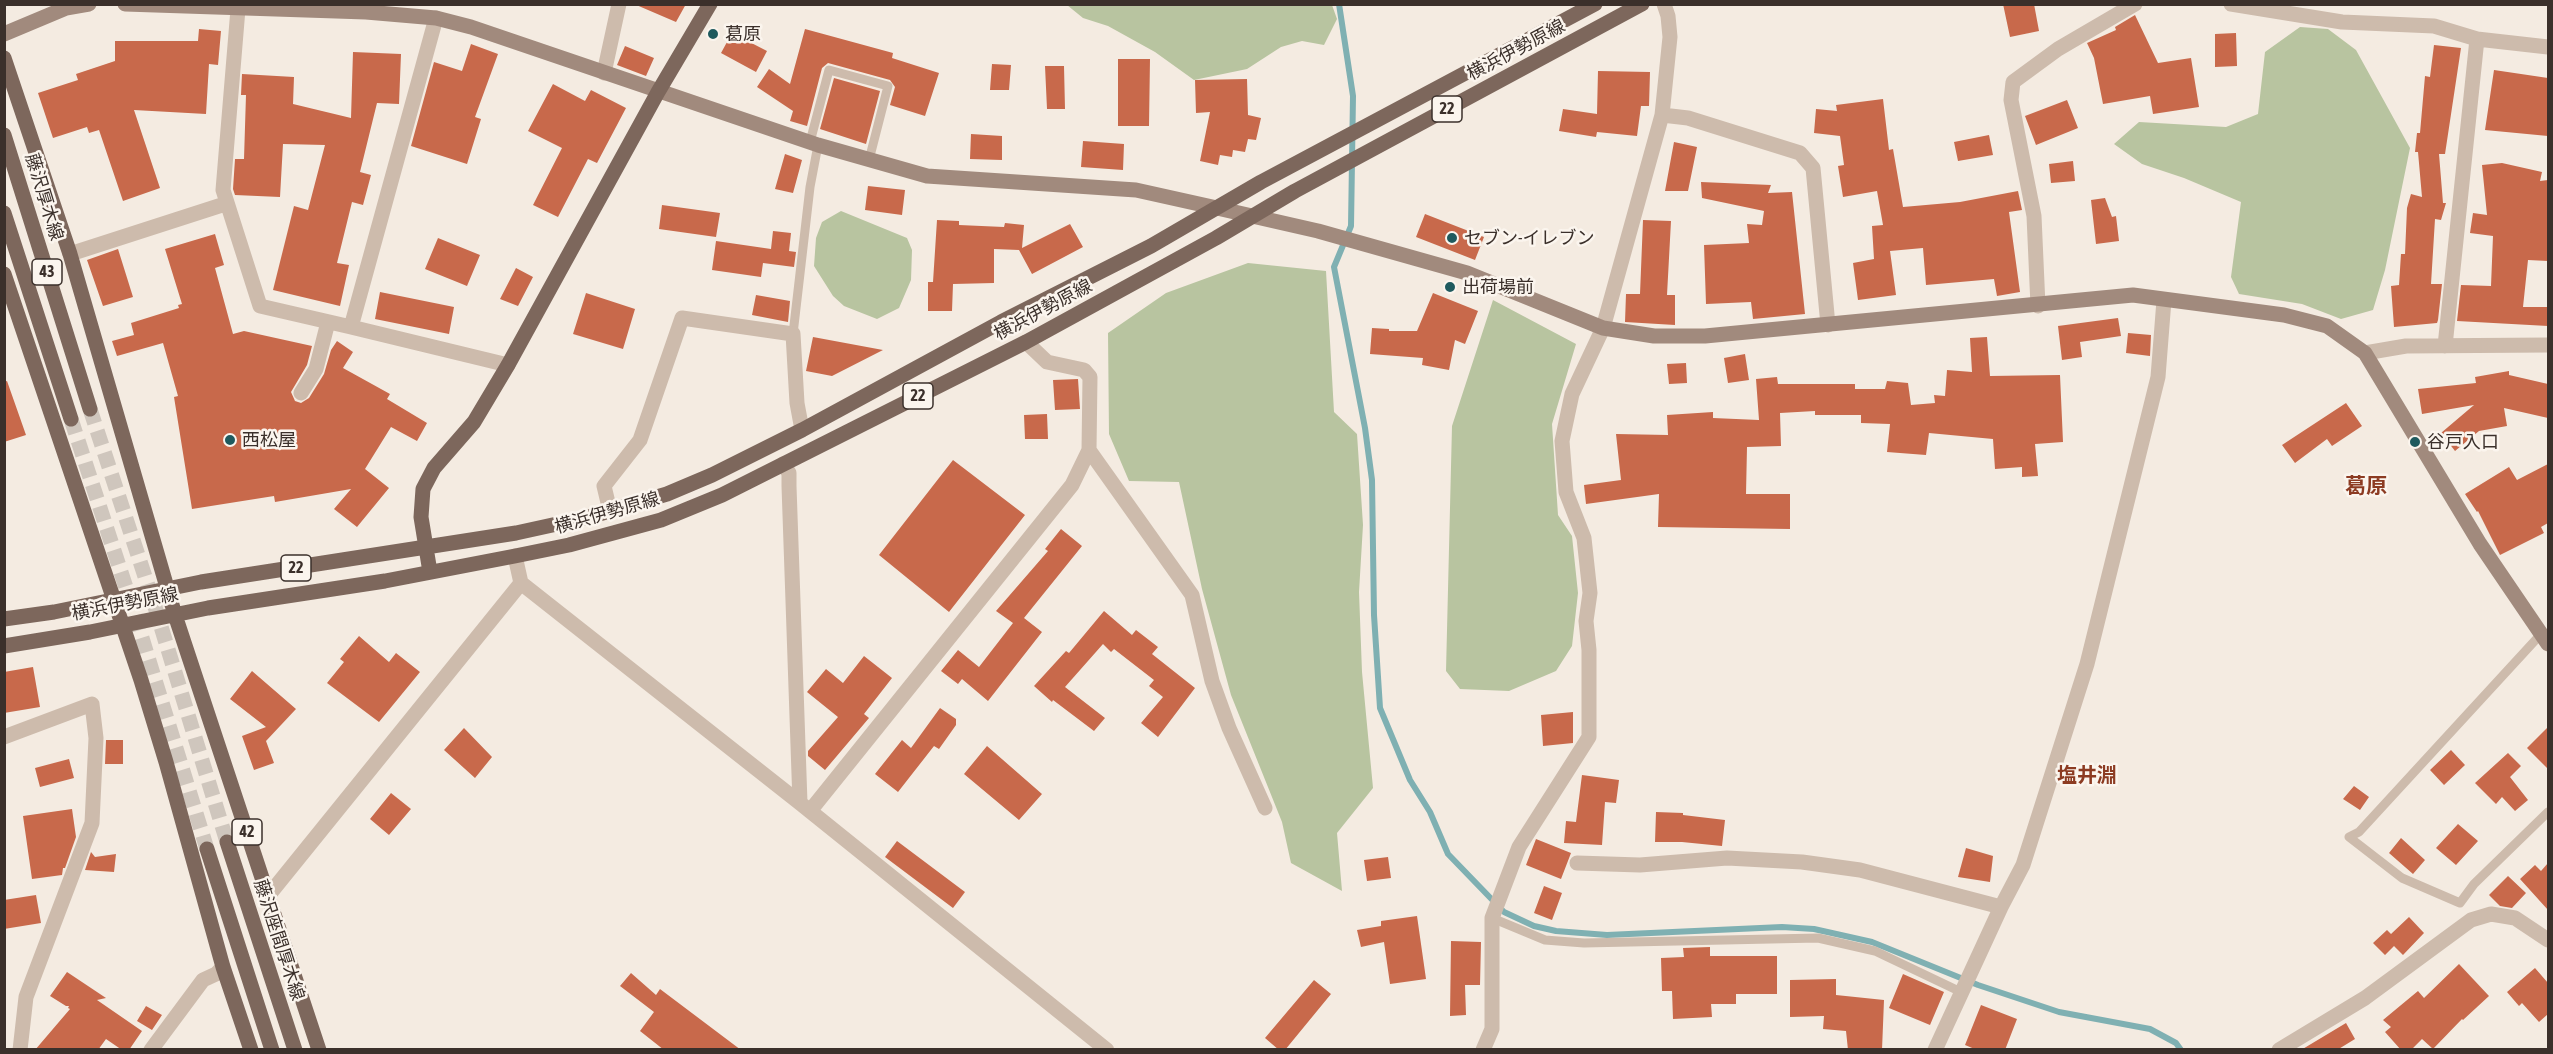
<!DOCTYPE html>
<meta charset="utf-8">
<style>
body{margin:0}
#map{position:relative;width:2553px;height:1054px;overflow:hidden;background:#f4ebe1;font-family:"Asap Condensed",sans-serif}
canvas{display:block}
.frame{position:absolute;inset:0;border:6px solid #3b302b;pointer-events:none}
</style>
<div id="map">
<canvas width="2553" height="1054"></canvas>
<div class="frame"></div>
</div>
<script>
const context = document.querySelector('canvas').getContext('2d');
context.lineJoin = 'round';
function fillPath(path, color) { context.fillStyle = color; context.fill(path, 'evenodd'); }
const poly = rows => new Path2D(rows.map(r => 'M' + r).join(''));
function trace(path, color, width, dash) { context.strokeStyle = color; context.lineWidth = width; context.lineCap = dash ? 'butt' : 'round'; context.setLineDash(dash || []); context.stroke(path); }
function write(font, color, halo, rows, align = 'center') {
  context.font = font + ' "Asap Condensed","Noto Sans JP",sans-serif'; context.lineWidth = 5; context.setLineDash([]); context.textBaseline = 'middle'; context.strokeStyle = halo; context.fillStyle = color; for (const [text, x, y, turn = 0] of rows) {
    context.save(); context.translate(x, y); context.rotate((+turn || 0) * Math.PI / 180); context.textAlign = isNaN(turn) ? turn : align; if (halo) context.strokeText(text, 0, 0); context.fillText(text, 0, 0); context.restore();
  }
}
fillPath(poly([
 [1067,5,1332,5,1337,19,1324,45,1302,41,1281,47,1247,69,1194,80,1155,52,1108,26,1083,18],
 [2300,27,2328,29,2356,50,2410,148,2385,270,2373,310,2341,319,2302,304,2239,294,2231,277,2241,202,2184,178,2142,164,2114,144,2139,122,2226,127,2258,114,2265,52],
 [841,211,907,238,912,250,911,280,899,308,877,319,844,306,833,296,814,266,816,238,822,222],
 [1248,263,1326,271,1334,412,1357,434,1363,525,1359,592,1362,672,1373,788,1337,833,1342,891,1291,863,1282,822,1231,695,1202,589,1179,482,1129,481,1109,434,1108,333,1166,293],
 [1493,300,1576,344,1552,424,1558,515,1572,536,1578,593,1572,646,1556,671,1509,691,1460,689,1446,671,1452,426]
]), '#b8c4a0');
trace(poly([
 [1339,4,1353,96,1351,226,1334,267,1365,428,1372,480,1374,615,1380,708,1410,780,1430,812,1448,854,1504,912,1534,926,1556,931,1607,935,1782,927,1814,929,1872,942,1978,985,2059,1012,2150,1029,2176,1043,2181,1050]
]), '#7fb0b2', 6);
fillPath(poly([
 [634,4,686,4,676,22],
 [2003,4,2034,4,2039,31,2010,37],
 [2135,15,2158,63,2191,58,2199,107,2153,114,2150,96,2103,104,2094,58,2087,43,2116,30,2115,27],
 [199,29,221,31,218,65,209,64,206,114,134,110,160,188,123,201,99,130,89,133,87,127,53,138,38,93,78,80,76,74,115,61,115,41,198,41],
 [805,29,893,53,892,58,939,73,925,116,890,105,895,87,890,80,828,63,822,68,807,126,790,121,793,111,757,87,769,69,790,84],
 [732,33,767,51,756,72,721,53],
 [2236,33,2237,66,2215,67,2215,34],
 [471,44,498,54,475,117,481,119,467,164,411,146,434,62,462,71],
 [2434,45,2461,48,2445,154,2439,154,2443,203,2446,203,2441,220,2435,219,2431,284,2442,284,2438,320,2437,323,2394,327,2391,286,2399,285,2401,254,2405,254,2407,208,2411,194,2422,197,2418,152,2415,152,2417,133,2420,133,2425,76,2430,77],
 [625,46,654,58,646,76,617,65],
 [353,52,401,54,399,104,377,103,360,172,371,175,363,205,352,202,337,263,349,265,340,306,273,290,294,206,308,210,325,145,283,144,280,197,235,195,233,189,235,159,244,159,246,95,241,95,242,74,294,77,293,104,351,118],
 [1118,59,1150,59,1149,126,1118,126],
 [992,64,1011,65,1009,90,990,90],
 [1045,66,1064,66,1065,109,1047,109],
 [2494,70,2548,78,2548,136,2485,130],
 [1598,71,1650,72,1649,106,1641,106,1637,136,1597,132,1596,137,1559,131,1563,109,1597,114],
 [834,78,880,91,866,144,820,129],
 [1247,79,1248,115,1261,118,1256,140,1248,139,1245,152,1233,150,1232,157,1220,155,1218,165,1200,161,1210,112,1196,113,1195,80],
 [553,84,585,101,591,90,626,108,597,163,588,159,558,217,533,205,562,148,528,131],
 [1883,99,1889,150,1893,149,1903,207,1960,202,2018,191,2022,210,2009,212,2020,292,1997,296,1994,279,1926,285,1923,248,1890,251,1896,295,1858,300,1853,263,1874,259,1872,226,1883,225,1877,191,1843,197,1838,166,1844,165,1840,136,1814,133,1816,109,1837,111,1836,105],
 [2067,100,2078,128,2036,145,2025,116],
 [971,134,1002,136,1002,160,970,159],
 [1989,135,1993,155,1958,161,1954,142],
 [1083,141,1124,144,1123,170,1081,167],
 [1674,142,1697,147,1688,191,1665,191],
 [785,154,802,160,793,193,775,189],
 [2073,161,2075,181,2051,183,2049,164],
 [2502,163,2542,172,2540,181,2548,180,2548,261,2528,260,2523,307,2548,307,2548,326,2457,321,2461,285,2491,286,2493,236,2470,233,2473,213,2487,215,2482,165],
 [1701,182,1771,185,1768,193,1792,192,1805,314,1753,319,1751,302,1706,304,1704,245,1749,243,1747,224,1762,225,1764,211,1702,198],
 [868,186,905,190,902,215,865,210],
 [2105,198,2112,217,2116,216,2119,241,2096,244,2091,200],
 [662,205,720,213,716,237,659,229],
 [1425,214,1484,237,1475,260,1416,237],
 [937,220,959,221,959,225,1004,227,1005,223,1024,225,1022,248,1070,224,1083,247,1032,274,1019,250,994,249,994,283,953,284,952,311,928,311,928,282,933,282],
 [1643,220,1671,221,1667,295,1675,295,1675,325,1625,322,1626,294,1640,294],
 [773,231,791,233,789,251,796,252,794,267,763,263,761,277,712,270,716,241,771,249],
 [215,234,224,265,215,268,233,334,244,331,312,346,307,365,291,392,295,401,301,403,309,398,324,374,331,350,337,341,353,352,343,368,390,394,387,399,427,423,417,441,391,427,365,469,389,488,357,527,334,509,351,489,275,502,274,496,192,509,174,397,178,396,163,343,117,356,112,341,134,335,131,323,179,308,178,305,182,304,165,249],
 [438,238,480,255,467,286,425,269],
 [118,249,133,297,103,306,87,260],
 [516,268,533,277,518,306,500,299],
 [380,292,454,307,449,334,375,319],
 [586,293,635,309,623,349,573,334],
 [1433,293,1478,311,1465,344,1455,340,1449,370,1422,365,1423,358,1370,354,1372,328,1389,329,1389,331,1417,331],
 [756,295,790,301,788,322,752,315],
 [2118,318,2121,336,2080,342,2082,357,2062,360,2058,326],
 [2128,333,2151,335,2150,356,2126,353],
 [813,337,883,350,832,376,806,371],
 [1987,337,1990,376,2060,375,2063,442,2035,444,2038,476,2022,477,2022,467,1995,469,1993,439,1929,433,1926,455,1887,452,1890,424,1861,423,1861,415,1815,415,1815,411,1780,413,1781,446,1747,447,1746,494,1790,494,1790,529,1658,527,1659,494,1586,504,1584,485,1621,480,1616,434,1668,435,1667,415,1713,412,1713,418,1759,420,1756,379,1777,377,1778,384,1855,384,1855,389,1885,389,1887,381,1908,383,1911,405,1935,403,1934,395,1945,396,1947,370,1972,372,1970,338],
 [1745,354,1749,380,1728,383,1724,358],
 [1686,363,1687,383,1669,384,1667,364],
 [2509,371,2509,375,2548,384,2548,418,2504,408,2507,426,2479,431,2455,451,2441,433,2474,405,2422,414,2418,389,2476,383,2475,377],
 [1078,379,1080,409,1055,410,1053,380],
 [7,381,26,435,4,442,4,382],
 [2346,403,2362,426,2332,446,2327,439,2295,463,2282,445],
 [1047,414,1048,439,1025,439,1024,415],
 [953,460,1025,515,949,612,879,555],
 [2548,464,2548,523,2541,527,2544,533,2500,555,2478,511,2477,512,2465,494,2509,467,2517,480],
 [1061,529,1082,546,1024,618,1042,632,988,701,962,679,958,684,941,671,958,650,979,667,1013,623,996,611,1048,551,1045,549],
 [1104,611,1132,635,1136,630,1158,647,1152,654,1195,688,1158,737,1141,723,1163,697,1149,686,1154,680,1114,649,1111,652,1103,644,1065,687,1105,718,1094,731,1053,700,1052,702,1034,686,1066,651,1069,653],
 [359,636,389,662,396,653,420,672,379,722,327,683,344,662,340,659],
 [864,656,892,678,864,714,869,718,825,770,808,756,808,751,838,717,807,692,826,669,843,683],
 [33,667,40,707,4,713,4,672],
 [252,671,296,709,266,741,274,763,254,770,242,736,266,727,230,699],
 [940,708,956,719,956,725,939,749,934,746,898,792,875,774,902,740,911,748],
 [1573,712,1573,743,1543,746,1541,715],
 [2548,727,2548,769,2527,748],
 [464,728,492,757,475,778,444,750],
 [106,740,123,740,123,764,105,764],
 [987,746,1042,794,1019,820,964,774],
 [2451,750,2465,765,2444,785,2430,770],
 [2508,753,2521,766,2510,777,2528,800,2515,811,2502,797,2496,804,2475,783],
 [69,759,74,778,40,787,35,768],
 [1582,775,1619,780,1616,803,1605,802,1602,845,1564,843,1566,821,1576,822],
 [2354,786,2369,797,2360,810,2343,799],
 [391,793,411,809,389,835,370,819],
 [72,809,76,837,65,868,63,868,62,875,32,879,23,816],
 [1656,812,1683,813,1683,815,1725,820,1722,846,1682,842,1655,842],
 [2458,824,2478,841,2456,865,2436,848],
 [2401,838,2425,860,2413,874,2389,853],
 [1536,839,1571,853,1561,879,1526,865],
 [897,841,965,892,953,908,885,857],
 [1966,848,1993,856,1990,882,1958,877],
 [91,852,95,857,116,854,114,872,85,870],
 [1388,857,1391,878,1367,881,1364,860],
 [2548,863,2548,910,2520,879,2535,865,2541,871],
 [2508,876,2526,893,2512,908,2500,906,2489,895],
 [1544,886,1562,893,1552,920,1534,913],
 [36,895,41,923,4,929,4,900],
 [1417,916,1426,979,1390,984,1384,942,1361,947,1357,930,1381,926,1381,921],
 [2409,917,2424,933,2403,955,2394,946,2385,955,2373,943,2387,930,2391,934],
 [1451,941,1481,942,1480,985,1465,985,1466,1015,1450,1016],
 [1710,947,1710,956,1777,956,1777,994,1736,994,1736,1004,1711,1004,1712,1017,1673,1019,1672,991,1662,991,1661,958,1684,957,1683,948],
 [2459,964,2489,996,2463,1020,2462,1019,2433,1049,2422,1039,2411,1050,2401,1050,2385,1032,2391,1027,2383,1020,2418,991,2424,998],
 [2535,968,2548,983,2548,1014,2539,1022,2522,1003,2519,1006,2507,992],
 [67,972,106,998,97,1000,142,1031,129,1050,122,1050,106,1039,98,1050,35,1050,70,1009,68,1008,69,1006,66,1006,50,996],
 [631,973,656,995,660,989,741,1050,664,1050,640,1031,654,1012,620,986],
 [1903,974,1944,992,1930,1025,1889,1008],
 [1836,979,1836,995,1884,1000,1882,1050,1848,1050,1846,1031,1823,1029,1824,1016,1790,1017,1790,980],
 [1314,980,1331,994,1285,1050,1279,1050,1265,1038],
 [1981,1005,2017,1019,2005,1050,1977,1050,1965,1045],
 [146,1006,162,1015,152,1030,137,1021],
 [2346,1023,2355,1039,2337,1050,2301,1050]
]), '#c8694b');
trace(poly([
 [90,409,155,607,227,842],
 [71,419,134,612,207,849]
]), '#cfc6bd', 15, [15, 8]);
trace(poly([
 [810,142,829,70,888,86,869,160],
 [793,334,810,187,818,145],
 [2541,634,2359,832,2349,837,2402,878,2460,903,2474,884,2548,812],
 [1492,918,1545,940,1584,943,1818,938,1875,951,1961,992]
]), '#cdbbac', 9);
trace(poly([
 [2231,4,2342,22,2434,26,2477,39,2548,47],
 [238,9,223,190,260,306,351,327,436,18],
 [604,73,619,4],
 [1662,115,1688,118,1800,153,1813,168,1828,325],
 [70,254,225,204],
 [2038,306,2034,216,2011,100,2013,82,2058,49,2135,4],
 [351,327,508,365],
 [2445,346,2477,39],
 [2365,353,2406,346,2548,345],
 [301,393,316,369,328,322],
 [1089,450,1192,595,1212,681,1229,728,1265,808],
 [783,464,789,473,789,486,800,803],
 [610,511,604,486,640,440,682,318,793,334,797,403,802,430],
 [515,556,521,583,800,803,1107,1050],
 [4,737,92,704,96,738,92,823,26,997,20,1050],
 [810,811,1072,485,1089,450,1090,377,1084,370,1047,362,1026,342],
 [1577,863,1640,865,1727,858,1802,862,1860,870,2001,907],
 [268,896,521,583],
 [151,1050,203,980,216,974,223,967],
 [1483,1050,1492,1029,1492,918,1519,847,1589,737,1589,650,1586,621,1590,593,1584,538,1566,492,1562,441,1572,394,1603,328,1662,115,1670,37,1668,16,1664,4],
 [1935,1050,2001,907,2023,865,2087,664,2158,377,2164,300],
 [2279,1050,2365,998,2471,920,2491,914,2515,918,2548,940]
]), '#cdbbac', 15);
trace(poly([
 [125,4,366,12,436,18,471,27,818,145,927,176,1136,190,1217,208,1318,231,1467,273,1603,328,1654,336,1705,336,2133,295,2284,315,2327,326,2365,353,2480,544,2548,644],
 [4,34,66,8,89,4]
]), '#a18a7d', 15);
trace(poly([
 [4,58,70,254,175,615,319,1050],
 [4,135,90,409],
 [4,213,71,419],
 [4,274,141,680,166,762,223,967,251,1050],
 [430,572,421,517,423,489,434,468,474,422,508,365,658,92,710,4],
 [4,619,54,612,201,582,516,533,589,517,667,494,712,475,802,430,1001,322,1151,246,1261,182,1595,4],
 [4,646,90,632,208,608,385,581,515,556,569,545,661,520,722,495,1026,342,1216,238,1295,191,1642,4],
 [227,842,295,1050],
 [207,849,272,1050]
]), '#7d675c', 15);
for (const [x, y, r, color] of [
 [713,34,6,"#1f5a5e"],
 [1452,238,6,"#1f5a5e"],
 [1450,287,6,"#1f5a5e"],
 [230,440,6,"#1f5a5e"],
 [2415,442,6,"#1f5a5e"]
]) { const dot = new Path2D(); dot.arc(x, y, r, 0, 2 * Math.PI); context.fillStyle = color; context.fill(dot); trace(dot, '#fbf5ee', 2); }
for (const [x, y, w] of [
 [1447,109,30],
 [47,272,30],
 [918,396,30],
 [296,568,30],
 [247,832,30]
]) { const box = new Path2D(); box.roundRect(x - w / 2, y - 13, w, 26, 4.5); context.fillStyle = '#fbf5ee'; context.fill(box); trace(box, '#3b302b', 1.5); }
write('bold 16px', '#3b302b', null, [
 ["22",1447,109],
 ["43",47,272],
 ["22",918,396],
 ["22",296,568],
 ["42",247,832]
]);
write('18px', '#3b302b', '#fbf5ee', [
 ["葛原",725,34],
 ["セブン-イレブン",1464,238],
 ["出荷場前",1462,287],
 ["西松屋",242,440],
 ["谷戸入口",2427,442]
], 'left');
write('18px', '#3b302b', '#fbf5ee', [
 ["横浜伊勢原線",1516,50,-28],
 ["藤沢厚木線",44,197,73],
 ["横浜伊勢原線",1043,310,-28],
 ["横浜伊勢原線",607,513,-16],
 ["横浜伊勢原線",125,604,-11],
 ["藤沢座間厚木線",279,940,72]
]);
write('bold 20px', '#8c3b22', '#fbf5ee', [
 ["塩井淵",2087,776]
]);
write('bold 21px', '#8c3b22', '#fbf5ee', [
 ["葛原",2366,486]
]);
</script>
